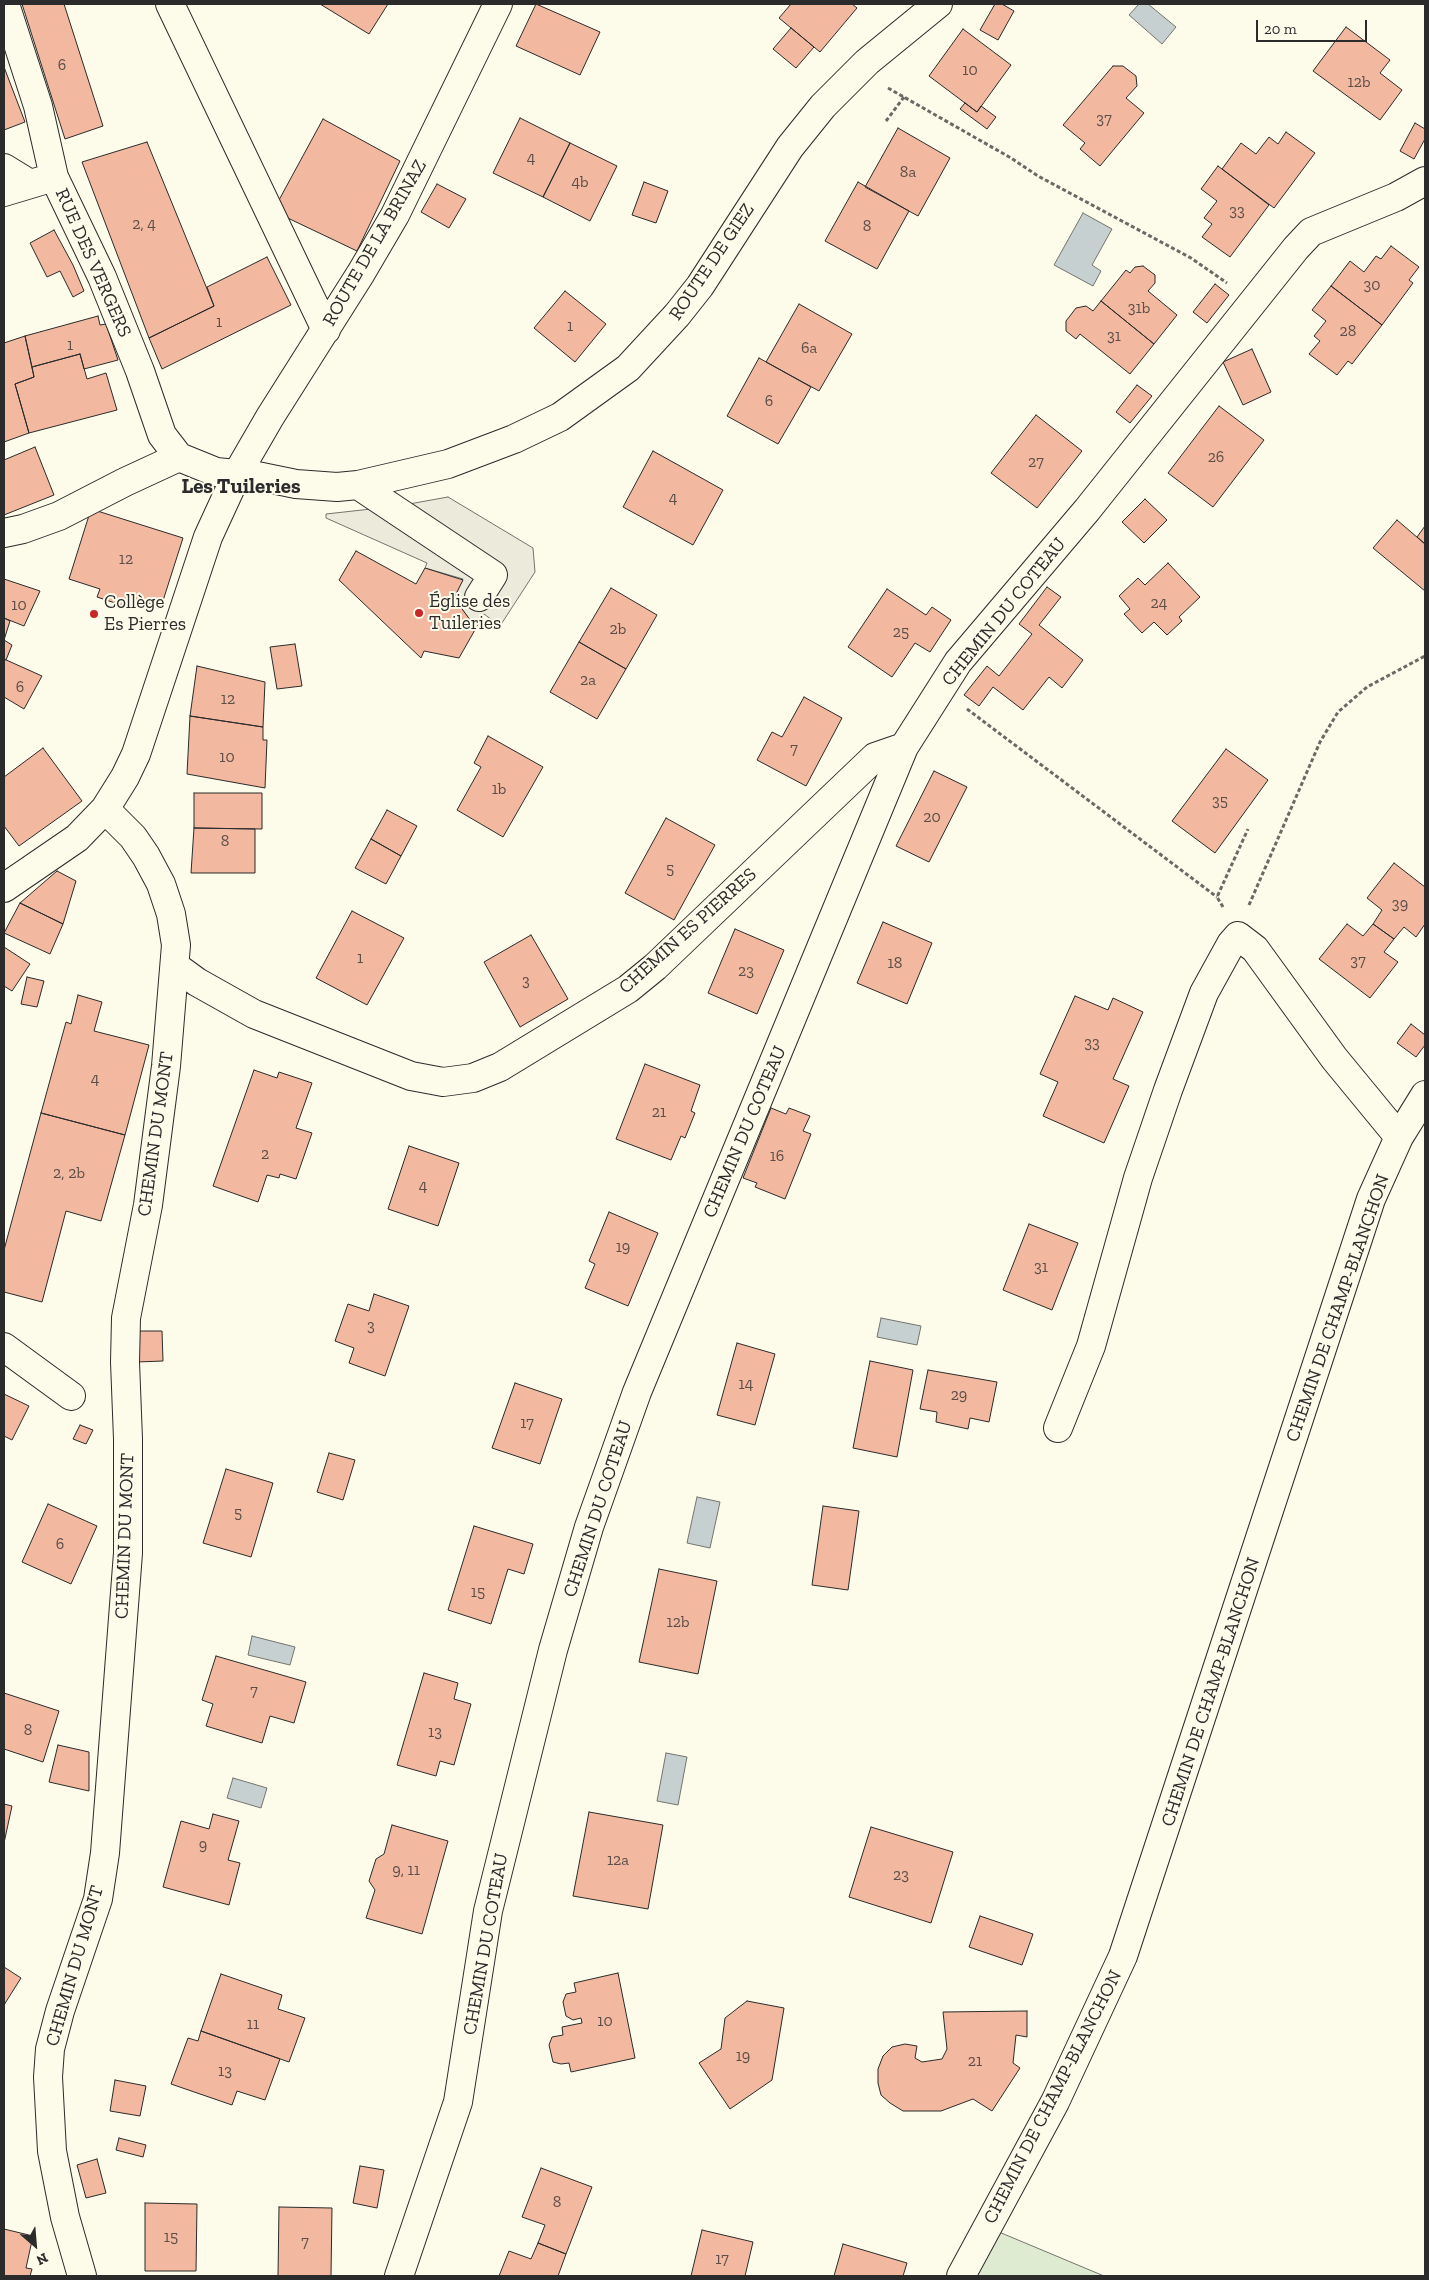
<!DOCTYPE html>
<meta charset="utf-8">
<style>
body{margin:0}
#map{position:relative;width:1429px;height:2280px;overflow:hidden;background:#fdfbea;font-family:"Zilla Slab",serif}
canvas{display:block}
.frame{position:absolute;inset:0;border:5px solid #2b2b2b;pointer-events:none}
.north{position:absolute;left:10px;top:2220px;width:50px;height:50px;-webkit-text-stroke:4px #fdfbea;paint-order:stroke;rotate:153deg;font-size:14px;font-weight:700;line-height:20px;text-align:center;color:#2b2b2b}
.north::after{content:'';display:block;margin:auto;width:18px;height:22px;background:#2b2b2b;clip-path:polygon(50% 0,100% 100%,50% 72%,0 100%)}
.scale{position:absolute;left:1256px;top:20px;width:111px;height:22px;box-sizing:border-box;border:2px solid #2b2b2b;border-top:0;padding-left:6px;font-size:15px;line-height:18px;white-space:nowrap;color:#2b2b2b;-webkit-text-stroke:4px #fdfbea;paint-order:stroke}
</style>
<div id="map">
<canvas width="1429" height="2280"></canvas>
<div class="frame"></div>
<div class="north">N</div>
<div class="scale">20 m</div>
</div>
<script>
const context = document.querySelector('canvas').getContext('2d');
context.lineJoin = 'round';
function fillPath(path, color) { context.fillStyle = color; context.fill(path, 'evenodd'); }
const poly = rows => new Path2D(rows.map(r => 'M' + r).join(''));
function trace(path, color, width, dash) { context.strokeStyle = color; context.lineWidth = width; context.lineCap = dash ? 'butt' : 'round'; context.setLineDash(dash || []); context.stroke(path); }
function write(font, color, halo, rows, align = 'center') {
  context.font = font + ' "Zilla Slab",serif'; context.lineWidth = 4; context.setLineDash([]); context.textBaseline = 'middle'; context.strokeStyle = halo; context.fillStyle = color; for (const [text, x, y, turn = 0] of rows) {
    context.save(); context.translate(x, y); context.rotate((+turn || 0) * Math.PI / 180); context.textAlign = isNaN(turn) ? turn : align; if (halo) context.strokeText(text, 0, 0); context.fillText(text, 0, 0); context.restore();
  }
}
const green = poly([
 [987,2227,1104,2276,961,2276,987,2227]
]);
fillPath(green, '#deebd1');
trace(green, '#74746e', 1);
const parking = poly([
 [448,497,533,548,535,572,500,626,484,614,476,628,454,598,463,579,425,568,427,563,326,518,326,514,398,506,448,497]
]);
fillPath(parking, '#eceadb');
trace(parking, '#74746e', 1);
const water = poly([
 [1139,4,1148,4,1176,27,1162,44,1129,15,1139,4],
 [1083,213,1112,229,1092,265,1101,271,1093,286,1054,265,1083,213],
 [881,1318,921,1326,917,1345,877,1337,881,1318],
 [697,1497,720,1502,710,1548,687,1543,697,1497],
 [252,1636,295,1647,290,1665,248,1655,252,1636],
 [666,1753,687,1757,678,1805,657,1801,666,1753],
 [233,1778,267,1788,261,1808,227,1798,233,1778]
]);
fillPath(water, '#c7d0d0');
trace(water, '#74746e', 1);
const building = poly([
 [22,4,64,4,103,126,65,139,22,4],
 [320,4,388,4,369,34,320,4],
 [536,4,600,32,580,75,516,46,536,4],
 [791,4,852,4,857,8,820,52,779,18,791,4],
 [995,4,1002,4,1014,11,998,40,980,30,995,4],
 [1346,27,1390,60,1380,73,1402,90,1380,120,1313,71,1346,27],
 [791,28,814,47,796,68,773,49,791,28],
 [963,29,1011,65,977,112,929,76,963,29],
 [1113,66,1123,66,1136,76,1137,86,1126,98,1144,113,1100,166,1080,149,1085,143,1063,125,1113,66],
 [4,67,25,122,4,130,4,67],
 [965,103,977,112,981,106,996,117,987,129,960,109,965,103],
 [520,118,570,143,543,197,493,173,520,118],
 [323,119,400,161,357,251,273,211,323,119],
 [1415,123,1425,129,1425,139,1414,159,1400,151,1415,123],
 [898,128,950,158,918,216,865,187,898,128],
 [1286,132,1315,153,1274,208,1222,169,1241,143,1256,154,1269,137,1278,144,1286,132],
 [147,142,214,306,149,338,82,162,147,142],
 [570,143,617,166,590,221,543,197,570,143],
 [1218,166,1269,205,1230,257,1202,237,1212,224,1204,218,1217,201,1201,189,1218,166],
 [644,182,668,191,656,223,632,215,644,182],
 [858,182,909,211,877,269,825,241,858,182],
 [437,184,466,199,449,228,421,212,437,184],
 [54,230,73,265,84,291,73,297,60,271,47,277,30,243,54,230],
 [1391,246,1419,267,1409,280,1413,283,1382,325,1331,286,1350,261,1364,272,1376,256,1381,259,1391,246],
 [267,257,291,305,162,369,149,338,214,306,207,287,267,257],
 [1143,266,1155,275,1155,283,1148,291,1177,315,1154,344,1101,301,1126,270,1130,273,1135,267,1143,266],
 [1215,284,1229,295,1207,323,1193,312,1215,284],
 [1331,286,1382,325,1352,364,1348,361,1337,375,1309,354,1320,341,1314,336,1326,321,1312,310,1331,286],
 [565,291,606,324,575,362,534,328,565,291],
 [1101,301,1154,344,1130,374,1080,334,1076,339,1066,331,1066,321,1076,308,1086,306,1093,311,1101,301],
 [799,304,852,334,819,391,766,362,799,304],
 [98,316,100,325,106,324,118,360,84,369,80,354,32,367,25,336,98,316],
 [25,336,34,377,15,384,29,433,4,442,4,343,25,336],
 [1252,349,1271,392,1243,405,1223,362,1252,349],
 [80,354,87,379,106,373,117,410,29,433,15,384,34,377,32,367,80,354],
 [759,358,811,387,778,444,727,416,759,358],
 [1137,385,1152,396,1130,423,1116,412,1137,385],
 [1219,406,1264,440,1213,507,1168,473,1219,406],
 [1036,415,1082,451,1037,508,991,473,1036,415],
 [35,447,54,495,4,515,4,460,35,447],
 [653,451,723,490,693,545,623,507,653,451],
 [1145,499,1167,520,1144,543,1122,522,1145,499],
 [91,509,183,538,161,607,133,598,130,608,97,597,100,589,69,579,91,509],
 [1397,520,1425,544,1425,591,1373,548,1397,520],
 [1425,526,1425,544,1417,537,1425,526],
 [356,551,416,584,425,568,463,580,454,598,476,628,459,658,424,651,421,658,339,580,356,551],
 [1168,563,1200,597,1179,617,1182,621,1167,635,1154,622,1142,633,1124,614,1130,609,1119,596,1138,578,1145,585,1168,563],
 [4,579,40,591,24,626,4,618,4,579],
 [1047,587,1061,597,1039,625,1083,660,1062,688,1049,677,1023,710,993,687,979,706,964,695,987,666,999,676,1032,634,1019,624,1047,587],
 [611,588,657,615,626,669,579,642,611,588],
 [887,589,926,615,932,607,951,620,930,652,915,643,892,677,848,647,887,589],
 [4,618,10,621,4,640,4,618],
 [4,640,12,645,6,660,4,659,4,640],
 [579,642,626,669,597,719,550,692,579,642],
 [295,644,302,686,277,689,270,647,295,644],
 [4,659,42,676,24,709,4,697,4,659],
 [197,666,265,682,263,727,190,716,197,666],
 [804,697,842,718,806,786,757,760,772,732,782,737,804,697],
 [190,716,263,727,263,740,267,740,265,788,187,774,190,716],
 [488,736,543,767,503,837,457,810,481,767,474,763,488,736],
 [43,748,82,801,19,846,4,826,4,777,43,748],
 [1226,749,1268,780,1215,853,1172,821,1226,749],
 [934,771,967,787,929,862,896,846,934,771],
 [194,793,262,793,262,829,194,828,194,793],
 [387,810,417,826,401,856,371,839,387,810],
 [666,818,715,845,674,920,625,893,666,818],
 [194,828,255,829,255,873,191,873,194,828],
 [371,839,401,856,386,884,355,868,371,839],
 [1394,863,1425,887,1425,924,1416,937,1404,927,1394,939,1373,924,1382,910,1367,898,1394,863],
 [57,871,76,881,63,924,20,903,57,871],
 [20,903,63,924,50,954,4,933,20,903],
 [352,911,404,938,367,1005,316,978,352,911],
 [883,922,932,943,907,1004,857,983,883,922],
 [1347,924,1363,936,1373,924,1394,939,1384,952,1398,962,1370,998,1319,959,1347,924],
 [735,929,784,950,757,1014,708,993,735,929],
 [531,935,568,999,520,1027,484,962,531,935],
 [4,947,30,964,12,991,4,986,4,947],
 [27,977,44,981,37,1007,21,1004,27,977],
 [78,995,102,1002,94,1031,149,1045,125,1135,41,1113,66,1022,71,1024,78,995],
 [1075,996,1108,1010,1113,998,1143,1012,1113,1079,1129,1086,1104,1143,1043,1116,1058,1082,1040,1074,1075,996],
 [1411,1024,1425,1035,1425,1045,1416,1057,1397,1043,1411,1024],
 [645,1064,700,1085,691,1111,695,1113,685,1138,681,1136,671,1160,616,1139,645,1064],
 [254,1070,277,1078,279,1072,312,1083,296,1128,312,1133,296,1179,280,1174,279,1178,267,1175,258,1202,213,1186,254,1070],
 [771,1108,786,1114,789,1108,810,1116,803,1131,811,1134,785,1199,755,1187,757,1183,743,1178,771,1108],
 [41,1113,125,1135,101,1221,66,1211,42,1302,4,1292,4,1250,41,1113],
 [409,1146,459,1163,438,1226,388,1209,409,1146],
 [609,1212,658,1233,628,1306,585,1288,595,1264,589,1261,609,1212],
 [1029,1224,1078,1243,1052,1310,1003,1290,1029,1224],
 [374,1294,409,1306,385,1376,349,1363,354,1348,335,1341,348,1304,369,1311,374,1294],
 [136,1331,162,1331,163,1361,137,1362,136,1331],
 [737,1343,775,1354,755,1425,717,1415,737,1343],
 [870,1361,913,1370,897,1457,853,1448,870,1361],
 [928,1370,997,1382,989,1422,970,1418,968,1429,936,1422,937,1412,920,1409,928,1370],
 [515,1383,562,1399,540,1464,492,1448,515,1383],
 [4,1394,29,1406,12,1440,4,1436,4,1394],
 [80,1425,93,1430,86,1444,73,1439,80,1425],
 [329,1453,355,1460,343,1500,317,1492,329,1453],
 [226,1469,273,1483,251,1557,203,1543,226,1469],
 [48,1504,97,1526,71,1584,22,1562,48,1504],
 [823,1506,859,1511,848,1590,812,1585,823,1506],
 [474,1526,533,1544,524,1574,508,1569,491,1624,448,1610,474,1526],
 [659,1569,717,1581,698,1674,639,1662,659,1569],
 [216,1656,306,1682,294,1723,270,1716,262,1743,206,1726,213,1704,202,1700,216,1656],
 [424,1673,458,1683,454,1699,471,1704,454,1765,440,1761,436,1776,397,1765,424,1673],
 [4,1693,59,1711,43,1762,4,1749,4,1693],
 [58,1745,89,1752,89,1791,49,1782,58,1745],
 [4,1804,12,1806,4,1843,4,1804],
 [589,1812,663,1825,648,1909,573,1896,589,1812],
 [213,1814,239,1821,228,1860,240,1863,229,1905,163,1887,181,1821,209,1829,213,1814],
 [392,1825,448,1841,422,1934,366,1918,375,1890,369,1881,376,1859,384,1854,392,1825],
 [871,1827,953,1852,931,1923,849,1897,871,1827],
 [980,1916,1033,1934,1022,1965,969,1947,980,1916],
 [4,1967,21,1978,4,2005,4,1967],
 [618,1973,635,2058,571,2072,569,2063,561,2064,553,2062,549,2045,552,2037,563,2035,562,2027,582,2023,581,2018,573,2020,566,2016,563,2002,566,1994,576,1992,574,1983,618,1973],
 [221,1974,282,1995,278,2009,305,2018,289,2062,201,2031,221,1974],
 [747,2001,784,2008,772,2080,730,2109,699,2063,721,2049,725,2018,747,2001],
 [1027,2011,1027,2037,1016,2035,1013,2063,1020,2068,992,2111,973,2099,941,2111,903,2111,890,2103,881,2095,878,2083,878,2069,883,2056,892,2047,905,2044,917,2046,915,2058,922,2062,942,2059,947,2049,943,2012,1027,2011],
 [201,2031,280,2059,265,2100,237,2091,232,2105,171,2084,188,2038,198,2041,201,2031],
 [115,2080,146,2086,140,2116,110,2111,115,2080],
 [119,2138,146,2145,143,2157,116,2150,119,2138],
 [97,2159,106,2193,86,2198,77,2165,97,2159],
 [360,2166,384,2170,377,2208,353,2203,360,2166],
 [541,2168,592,2187,566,2254,538,2243,545,2225,522,2217,541,2168],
 [145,2203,197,2204,196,2271,145,2271,145,2203],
 [279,2207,332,2208,331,2276,278,2276,279,2207],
 [4,2229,33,2236,26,2268,32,2269,30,2276,4,2276,4,2229],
 [702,2230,753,2242,745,2276,691,2276,702,2230],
 [538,2243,566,2254,558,2276,499,2276,509,2251,531,2259,538,2243],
 [843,2244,907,2263,903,2276,834,2276,843,2244]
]);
fillPath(building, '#f2b8a0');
trace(building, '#2b2b2b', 1);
const minor = poly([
 [5,4,38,106,54,177,102,277,140,371,162,435,179,457,216,472,257,476,296,484,337,487,358,485,448,464,514,439,560,417,628,368,677,315,700,286,790,147,823,106,867,62,938,4],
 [170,4,326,330],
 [4,168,30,184],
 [4,192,54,177],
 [358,485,493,575,479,597],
 [4,533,23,529,59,516,125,482,179,457],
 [4,888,77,838,105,809,125,777,136,754,208,537,237,474,270,417,361,273,395,215,498,4],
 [175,966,197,982,254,1014,411,1076,443,1082,473,1078,500,1067,628,989,655,967,875,757,904,747],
 [4,1347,71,1396],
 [1058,1428,1091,1346,1138,1178,1168,1090,1204,993,1231,944,1238,936,1255,949,1334,1058,1399,1137],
 [82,2276,65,2217,52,2151,48,2077,50,2049,60,2011,98,1899,105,1853,128,1553,128,1439,125,1362,126,1318,148,1205,166,1066,176,945,171,914,161,884,146,856,133,837,105,809],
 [399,2276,458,2102,488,1911,553,1650,589,1527,637,1392,904,747,958,662,1087,510,1296,248,1311,232,1396,197,1425,181],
 [961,2276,1055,2102,1123,1956,1371,1199,1399,1137,1425,1095]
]);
trace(minor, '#2b2b2b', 30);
trace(poly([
 [888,88,1011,158,1038,176,1191,258,1227,283],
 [886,121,904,97],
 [967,709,1217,897],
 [1249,905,1320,742,1338,712,1367,687,1425,656],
 [1223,907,1217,897,1248,829]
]), '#6a6964', 3, [4, 2.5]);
trace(minor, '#fdfbea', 28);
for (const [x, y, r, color] of [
 [419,613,5,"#c62828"],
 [94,614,5,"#c62828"]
]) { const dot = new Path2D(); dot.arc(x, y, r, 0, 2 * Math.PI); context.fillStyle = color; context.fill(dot); trace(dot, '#fdfbea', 2); }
write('16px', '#5d4e48', null, [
 ["6",62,65],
 ["10",970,70],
 ["12b",1359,82],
 ["37",1104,119],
 ["4",531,158],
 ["8a",908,172],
 ["4b",580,182],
 ["33",1237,211],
 ["2, 4",144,224],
 ["8",867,226],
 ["30",1372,285],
 ["31b",1139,308],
 ["1",219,322],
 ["1",570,326],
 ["28",1348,331],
 ["31",1114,336],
 ["1",70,345],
 ["6a",809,348],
 ["6",769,401],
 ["26",1216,457],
 ["27",1036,462],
 ["4",673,498],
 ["12",126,559],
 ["24",1159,603],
 ["10",19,605],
 ["2b",618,629],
 ["25",901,632],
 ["2a",588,680],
 ["6",20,687],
 ["12",228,699],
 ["7",794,749],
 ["10",227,757],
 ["1b",499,789],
 ["35",1220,801],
 ["20",932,817],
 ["8",225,841],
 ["5",670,869],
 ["39",1400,904],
 ["1",360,958],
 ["37",1358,961],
 ["18",895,963],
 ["23",746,971],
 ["3",526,981],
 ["33",1092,1043],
 ["4",95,1079],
 ["21",659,1112],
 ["2",265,1154],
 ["16",777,1156],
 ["2, 2b",69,1173],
 ["4",423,1186],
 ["19",623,1247],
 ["31",1041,1267],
 ["3",371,1326],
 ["14",746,1384],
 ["29",959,1395],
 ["17",527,1423],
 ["5",238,1513],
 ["6",60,1544],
 ["15",478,1592],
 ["12b",678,1622],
 ["7",254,1691],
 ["8",28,1730],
 ["13",435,1732],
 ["9",203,1845],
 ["12a",618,1860],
 ["9, 11",406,1870],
 ["23",901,1875],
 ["10",605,2021],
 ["11",253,2024],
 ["19",743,2056],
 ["21",975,2061],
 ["13",225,2071],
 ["8",557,2202],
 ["15",171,2237],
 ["7",305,2242],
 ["17",722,2259]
]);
write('19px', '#2b2b2b', '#fdfbea', [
 ["ROUTE DE LA BRINAZ",375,243,-60],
 ["ROUTE DE GIEZ",712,262,-56],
 ["RUE DES VERGERS",93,263,66],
 ["CHEMIN DU COTEAU",1004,612,-51],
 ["CHEMIN ES PIERRES",688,931,-42],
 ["CHEMIN DU COTEAU",745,1132,-67],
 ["CHEMIN DU MONT",156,1134,-82],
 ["CHEMIN DE CHAMP-BLANCHON",1338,1308,-71],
 ["CHEMIN DU COTEAU",598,1509,-72],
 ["CHEMIN DU MONT",125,1536,-88],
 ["CHEMIN DE CHAMP-BLANCHON",1211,1692,-72],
 ["CHEMIN DU COTEAU",486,1944,-80],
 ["CHEMIN DU MONT",75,1966,-74],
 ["CHEMIN DE CHAMP-BLANCHON",1053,2097,-63]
]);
write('19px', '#2b2b2b', '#fdfbea', [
 ["Église des",429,602],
 ["Tuileries",429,624],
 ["Collège",104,603],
 ["Es Pierres",104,625]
], 'left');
write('bold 21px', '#2b2b2b', '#fdfbea', [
 ["Les Tuileries",241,487]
]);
</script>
